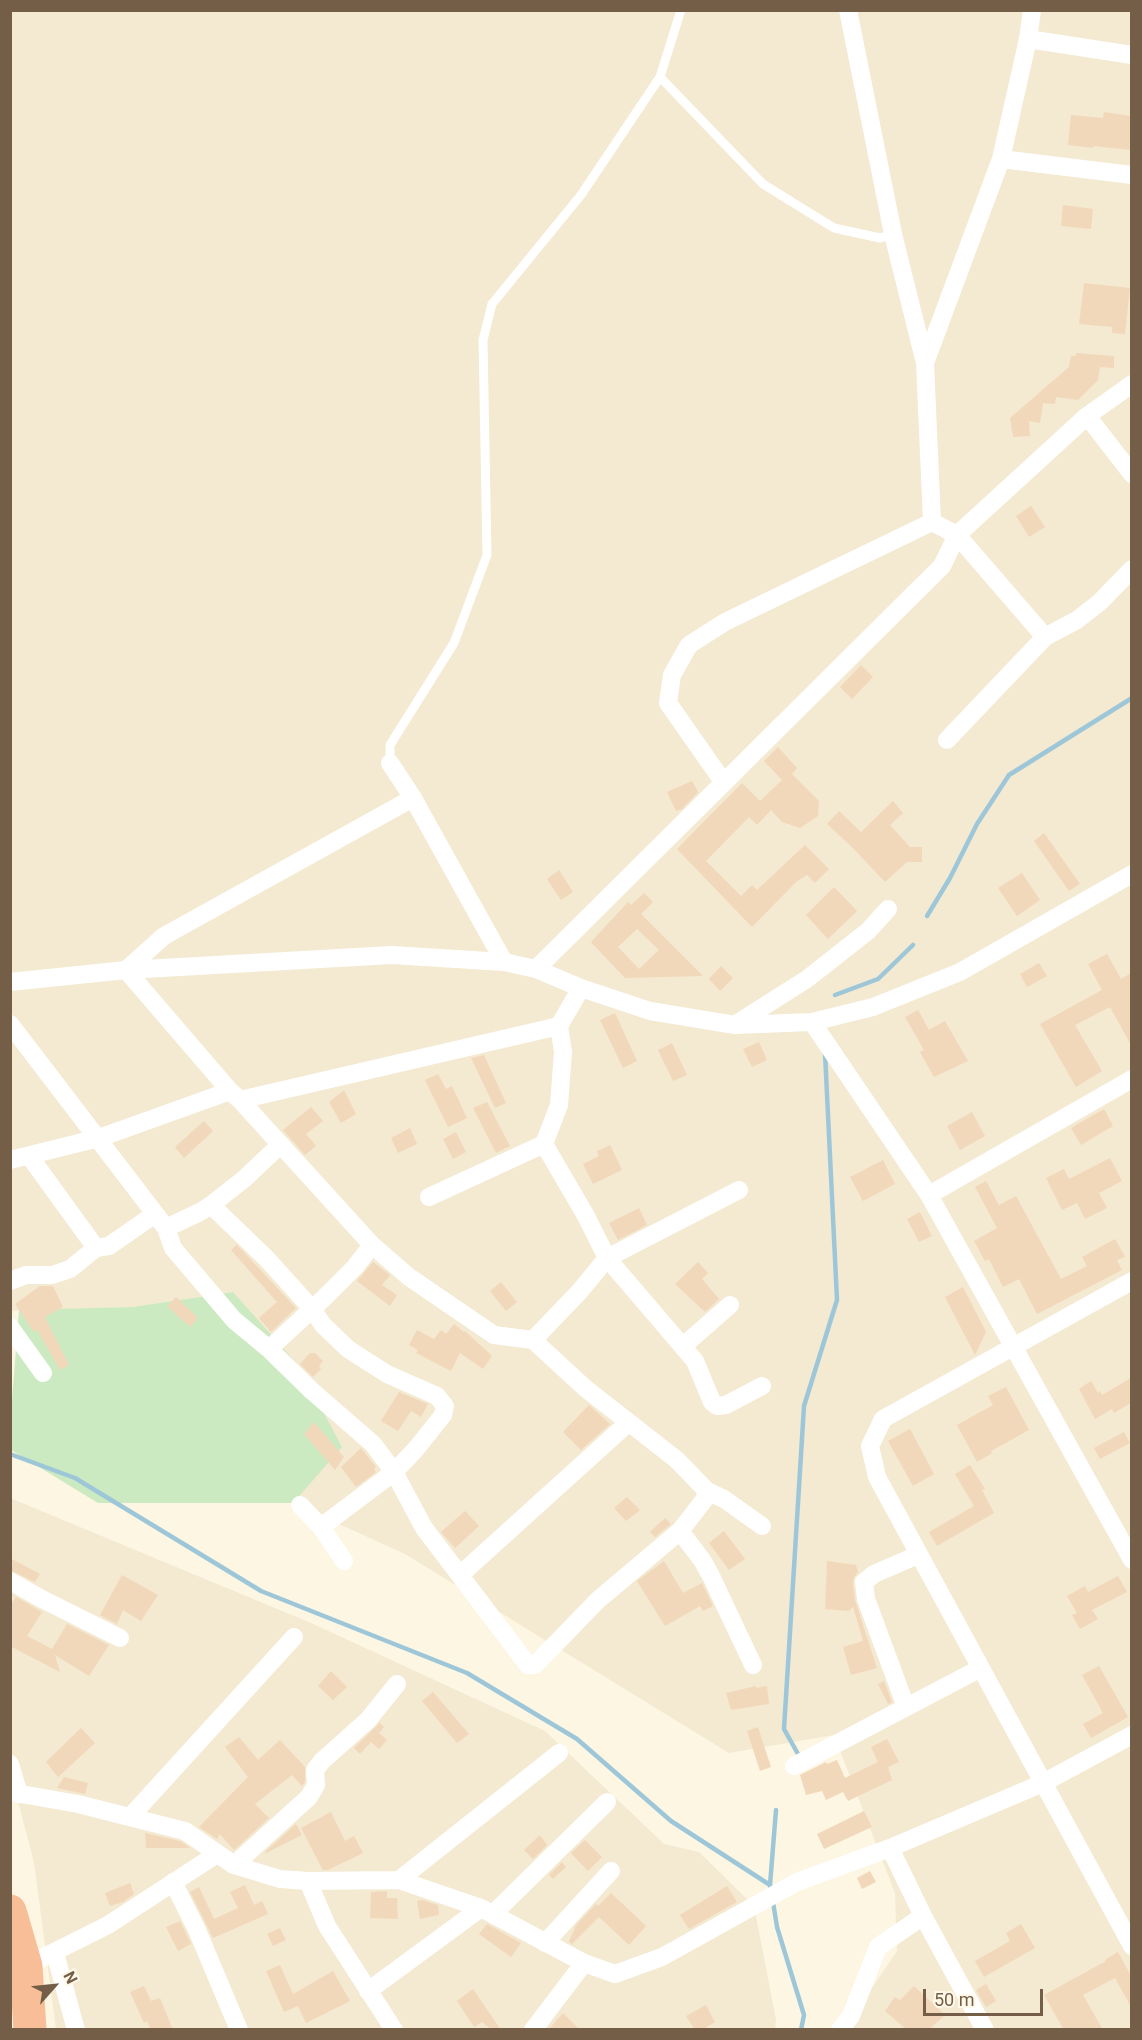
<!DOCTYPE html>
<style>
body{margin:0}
#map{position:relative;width:1142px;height:2040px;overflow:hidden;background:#fdf6e3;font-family:Roboto,sans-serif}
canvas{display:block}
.frame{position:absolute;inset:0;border:12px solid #755e48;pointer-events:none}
.north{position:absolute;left:24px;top:1956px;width:60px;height:60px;-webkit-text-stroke:4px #fff9e9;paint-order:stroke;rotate:63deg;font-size:16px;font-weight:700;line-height:24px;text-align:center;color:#755e48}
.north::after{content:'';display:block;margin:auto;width:21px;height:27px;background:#755e48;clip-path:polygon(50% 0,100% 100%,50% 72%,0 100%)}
.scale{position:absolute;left:923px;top:1989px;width:120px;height:27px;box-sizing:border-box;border:3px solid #755e48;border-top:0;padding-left:8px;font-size:18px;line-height:21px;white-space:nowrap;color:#755e48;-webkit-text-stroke:4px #fff9e9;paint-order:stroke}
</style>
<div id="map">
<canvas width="1142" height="2040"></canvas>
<div class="frame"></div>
<div class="north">N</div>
<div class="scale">50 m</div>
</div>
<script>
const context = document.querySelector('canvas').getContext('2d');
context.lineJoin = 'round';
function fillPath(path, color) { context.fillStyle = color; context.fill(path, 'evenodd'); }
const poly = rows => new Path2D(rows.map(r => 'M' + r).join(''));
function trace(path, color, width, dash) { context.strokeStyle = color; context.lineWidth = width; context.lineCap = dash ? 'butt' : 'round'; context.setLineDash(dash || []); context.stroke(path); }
fillPath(poly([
 [10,11,1131,11,1131,2029,844,2029,897,1951,895,1893,834,1735,729,1753,405,1554,293,1503,233,1292,132,1307,11,1311],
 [10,1498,311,1623,545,1731,664,1844,699,1852,754,1906,776,2020,775,2029,56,2029,34,1862,11,1775]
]), '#f4e9d1');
fillPath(poly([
 [233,1292,298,1365,342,1447,293,1503,98,1503,11,1450,11,1413,19,1310,132,1307]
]), '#cceac1');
trace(poly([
 [927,916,950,878,977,824,1009,775,1132,698],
 [835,995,878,979,913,945],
 [10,1454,75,1478,261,1591,467,1673,577,1739,671,1821,770,1885,771,1891],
 [798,1754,784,1729,804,1406,837,1300,825,1053],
 [770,1885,776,1810],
 [773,1902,777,1927,804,2015,801,2030]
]), '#9dc7d8', 4.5);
fillPath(poly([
 [1104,112,1131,116,1131,150,1093,146,1093,148,1068,145,1071,115,1103,118],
 [1063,205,1093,209,1091,229,1061,226],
 [1084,283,1130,288,1125,334,1112,333,1112,327,1079,324],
 [1076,353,1114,356,1114,368,1100,367,1098,380,1078,400,1056,397,1055,404,1043,403,1040,423,1029,421,1030,436,1013,437,1010,418,1069,367,1071,356,1076,356],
 [1031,506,1045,527,1029,537,1016,516],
 [861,665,873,677,852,699,840,687],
 [778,747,797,768,792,774,819,801,818,816,800,828,782,822,771,810,757,825,749,817,706,861,741,896,752,885,757,890,805,845,829,869,815,883,807,875,797,881,752,927,677,849,742,783,760,801,782,780,764,761],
 [692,781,698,792,682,809,676,811,667,792],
 [893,801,903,813,890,825,910,847,922,847,922,862,907,862,885,882,852,847,827,824,839,811,861,832],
 [1044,833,1080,884,1069,891,1034,841],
 [559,870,573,892,561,900,547,879],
 [1022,873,1040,900,1017,916,998,888],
 [834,887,857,911,828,939,806,915],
 [644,893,653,902,641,914,703,976,625,978,591,942,628,902,631,905],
 [637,929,659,950,639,969,618,947],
 [1107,954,1121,979,1131,973,1131,1045,1110,1007,1075,1025,1102,1071,1076,1087,1040,1024,1102,990,1088,964],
 [1039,963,1047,976,1027,987,1020,974],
 [721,966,733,978,720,991,709,979],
 [918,1010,929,1030,945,1021,968,1061,934,1077,920,1052,924,1050,905,1017],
 [615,1013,637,1061,623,1068,600,1020],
 [759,1042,767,1060,752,1067,743,1049],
 [672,1043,687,1075,673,1081,658,1050],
 [484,1055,506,1103,495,1108,471,1058],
 [438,1074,446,1089,452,1086,467,1118,448,1127,425,1080],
 [344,1090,356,1114,341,1123,329,1102],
 [487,1102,510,1146,496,1153,473,1108],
 [311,1107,323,1121,306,1134,316,1146,305,1155,283,1130],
 [1104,1109,1113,1126,1081,1145,1071,1128],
 [972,1112,985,1136,960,1150,947,1126],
 [204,1121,213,1131,184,1158,175,1147],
 [410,1128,417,1144,398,1153,391,1138],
 [456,1132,466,1152,453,1159,443,1139],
 [610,1145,622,1170,593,1184,583,1164,599,1156,597,1151],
 [1110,1158,1122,1181,1099,1193,1107,1208,1085,1219,1077,1203,1062,1210,1046,1178,1064,1169,1069,1179],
 [883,1160,895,1184,863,1201,850,1177],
 [986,1181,999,1205,1016,1196,1061,1279,1087,1266,1082,1257,1115,1239,1125,1257,1117,1260,1122,1270,1037,1314,1019,1279,1003,1287,989,1259,985,1261,974,1241,997,1228,975,1187],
 [639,1208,647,1225,618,1240,609,1223],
 [920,1212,932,1236,919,1242,907,1219],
 [237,1245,296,1308,271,1332,259,1318,277,1302,231,1250],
 [373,1262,390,1275,382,1285,397,1295,390,1306,357,1281],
 [698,1262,708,1273,702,1279,719,1299,705,1312,675,1284],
 [501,1282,517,1302,506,1311,490,1291],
 [40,1286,53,1286,63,1307,45,1317,69,1365,60,1370,37,1330,34,1332,15,1304],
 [963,1287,986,1332,975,1355,945,1297],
 [176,1297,198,1318,190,1327,167,1306],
 [454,1324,464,1332,465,1331,492,1356,483,1369,460,1353,451,1371,416,1353,418,1350,409,1345,417,1330,434,1339,441,1330,446,1334],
 [310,1353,315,1353,323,1361,319,1366,321,1369,313,1377,300,1364],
 [1131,1378,1131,1403,1114,1413,1112,1409,1095,1419,1079,1389,1091,1381,1098,1393,1100,1391,1102,1395],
 [1006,1387,1029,1430,991,1451,992,1453,977,1462,957,1425,993,1405,988,1396],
 [399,1392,428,1404,421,1417,411,1411,398,1431,381,1421],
 [589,1405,610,1424,581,1450,563,1432],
 [314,1422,344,1457,335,1470,304,1434],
 [910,1429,934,1474,913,1486,888,1441],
 [1124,1432,1130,1443,1100,1459,1094,1448],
 [361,1448,376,1467,374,1469,376,1472,356,1487,341,1467],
 [970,1465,985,1489,982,1490,994,1513,937,1546,929,1532,974,1506,955,1474],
 [627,1497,640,1510,626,1521,614,1508],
 [465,1511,479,1526,455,1548,441,1532],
 [665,1518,671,1524,655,1537,650,1532],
 [724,1531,745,1559,729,1570,709,1543],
 [10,1558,40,1574,35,1582,10,1570],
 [664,1561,683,1593,702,1583,713,1606,703,1611,700,1606,665,1626,637,1581],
 [827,1561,856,1565,858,1572,854,1577,853,1583,855,1600,877,1668,851,1675,843,1647,863,1641,853,1607,849,1611,825,1609],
 [122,1575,158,1595,141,1621,123,1610,117,1624,100,1615],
 [1118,1576,1127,1592,1092,1610,1098,1619,1080,1629,1072,1615,1077,1613,1067,1596,1085,1586,1088,1592],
 [11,1594,42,1612,27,1636,52,1649,67,1624,109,1645,89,1676,55,1655,60,1672,10,1646,10,1606,16,1597],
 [1099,1666,1128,1717,1091,1738,1083,1724,1103,1713,1082,1675],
 [331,1671,347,1687,333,1700,318,1686],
 [884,1681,892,1702,888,1704,878,1684],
 [756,1686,756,1688,767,1686,769,1704,731,1710,726,1693],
 [433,1692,469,1734,457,1743,422,1701],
 [380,1723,384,1727,379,1733,387,1740,379,1749,371,1742,360,1754,354,1748],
 [758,1727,771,1767,760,1771,747,1731],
 [81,1728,95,1743,58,1777,46,1762],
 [239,1737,258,1760,280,1740,305,1767,305,1782,302,1786,292,1775,255,1804,269,1818,234,1850,220,1834,217,1839,199,1827,248,1777,225,1747],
 [887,1739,899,1762,888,1767,892,1780,848,1801,843,1792,826,1800,822,1791,806,1795,800,1775,826,1762,827,1764,837,1760,845,1778,878,1762,871,1747],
 [64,1777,88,1783,85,1794,57,1788],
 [864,1811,872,1827,824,1849,817,1834],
 [331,1812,345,1841,354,1836,363,1853,328,1870,323,1870,301,1828],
 [296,1824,302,1835,266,1853,265,1852],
 [145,1833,180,1841,190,1848,146,1848],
 [540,1835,547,1845,533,1859,524,1850],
 [585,1840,602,1857,588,1871,571,1853],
 [562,1862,566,1867,553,1879,549,1875],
 [870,1871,876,1882,862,1889,857,1878],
 [130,1883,134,1894,123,1902,110,1906,105,1893],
 [245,1885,254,1905,262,1901,268,1914,213,1938,190,1892,199,1887,214,1919,238,1908,230,1892],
 [727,1886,737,1902,689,1929,680,1915],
 [387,1891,387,1898,397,1898,398,1919,370,1918,371,1892],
 [611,1893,646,1926,629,1945,599,1917,572,1944,569,1942,576,1925,596,1904,598,1906],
 [422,1900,438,1905,439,1915,420,1919,417,1901],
 [180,1921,191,1944,178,1951,166,1927],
 [487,1924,521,1943,511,1957,479,1934],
 [1021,1924,1035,1948,984,1977,975,1961,1010,1941,1006,1933],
 [280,1928,286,1940,273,1946,267,1934],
 [1118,1952,1131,1976,1131,2007,1115,1978,1083,1995,1103,2030,1064,2030,1044,1995,1106,1961,1105,1960],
 [280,1965,293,1994,333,1971,350,2001,306,2023,298,2006,284,2012,266,1971],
 [986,1984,996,2001,986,2007,976,1990],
 [144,1986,151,2001,160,1998,173,2030,151,2030,147,2021,144,2023,130,1992],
 [914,1986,945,2015,928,2030,907,2030,885,2011,895,1997,900,2000],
 [473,1989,501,2030,492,2030,482,2022,474,2027,457,2001],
 [706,2005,715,2022,702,2030,695,2030,686,2016],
 [563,2013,580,2030,548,2030]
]), '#f2d8ba');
trace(poly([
 [660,77,763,184,834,228,880,238,893,234],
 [390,763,390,745,454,643,487,555,483,340,492,304,581,195,660,77,681,10]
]), '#fff', 9);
trace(poly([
 [848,10,893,234,925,363],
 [1028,39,1132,55],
 [1001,159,1132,175],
 [1087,416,1132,474],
 [1045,637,1077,620,1100,602,1132,569],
 [947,740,1045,637,957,535,932,522,925,363,1001,159,1028,39,1032,10],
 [390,763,413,798,504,962],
 [724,783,668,703,672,675,689,645,725,622,932,522],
 [536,969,942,566,957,535,1087,416,1132,384],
 [10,982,126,970,392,955,504,962,536,969,581,988,650,1011,735,1025,812,1022,873,1007,960,972,1132,874],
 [812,1022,929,1195,1132,1560],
 [10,1024,166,1228,173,1248,234,1320,269,1349,312,1391,373,1444,394,1472,424,1528,528,1665,535,1665,598,1600,680,1531,704,1500,707,1491,677,1460,585,1388,533,1340,494,1335,409,1277,372,1245],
 [736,1024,807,979,868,931,888,909],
 [240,1100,559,1026],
 [30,1157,96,1248,109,1246,155,1214],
 [10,1160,99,1138,230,1091],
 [739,1190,607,1258,695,1361,712,1402,717,1406,726,1405,762,1386],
 [929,1195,1132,1079],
 [429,1197,544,1144],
 [211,1205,267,1259,312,1309,323,1325,348,1349,387,1374,437,1396,445,1406,443,1415,416,1449,394,1472,321,1527],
 [166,1228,200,1212,211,1205,244,1179,280,1145],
 [10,1281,26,1275,52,1275,70,1269,96,1248],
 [1132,1281,883,1419,870,1446,877,1477,1132,1946],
 [10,1327,43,1373],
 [533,1340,580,1291,607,1258,586,1216,544,1144,559,1105,563,1052,559,1026,581,988],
 [683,1346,730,1305],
 [269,1349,324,1298,355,1267,372,1245,240,1100,230,1091,126,970,164,936,413,798],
 [707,1491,724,1499,762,1526],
 [300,1505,321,1527,344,1561],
 [680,1531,702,1560,711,1576,753,1665],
 [460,1575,628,1423],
 [10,1581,42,1599,120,1638],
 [906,1707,866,1599,864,1582,874,1574,918,1555],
 [10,1764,19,1794],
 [794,1766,981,1668],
 [10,1792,78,1804,185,1831,234,1865,280,1879,308,1881,399,1880,481,1908,584,1963,615,1974,662,1957,797,1882,890,1848,1043,1783,1132,1735],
 [130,1817,294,1637],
 [890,1848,923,1916,985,2030],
 [234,1865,309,1797,316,1785,315,1770,322,1761,368,1720,397,1684],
 [399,1880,559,1753],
 [308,1881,327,1926,394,2030],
 [173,1882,197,1930,239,2030],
 [493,1914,607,1802],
 [545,1943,611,1871],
 [55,1953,76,2030],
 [20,1969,108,1925,217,1854],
 [368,1991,481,1908],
 [533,2030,584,1963],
 [840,2030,851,2016,878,1947,923,1916]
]), '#fff', 18);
trace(poly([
 [10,1911,26,1966,30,2030]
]), '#f8be98', 33);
</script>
